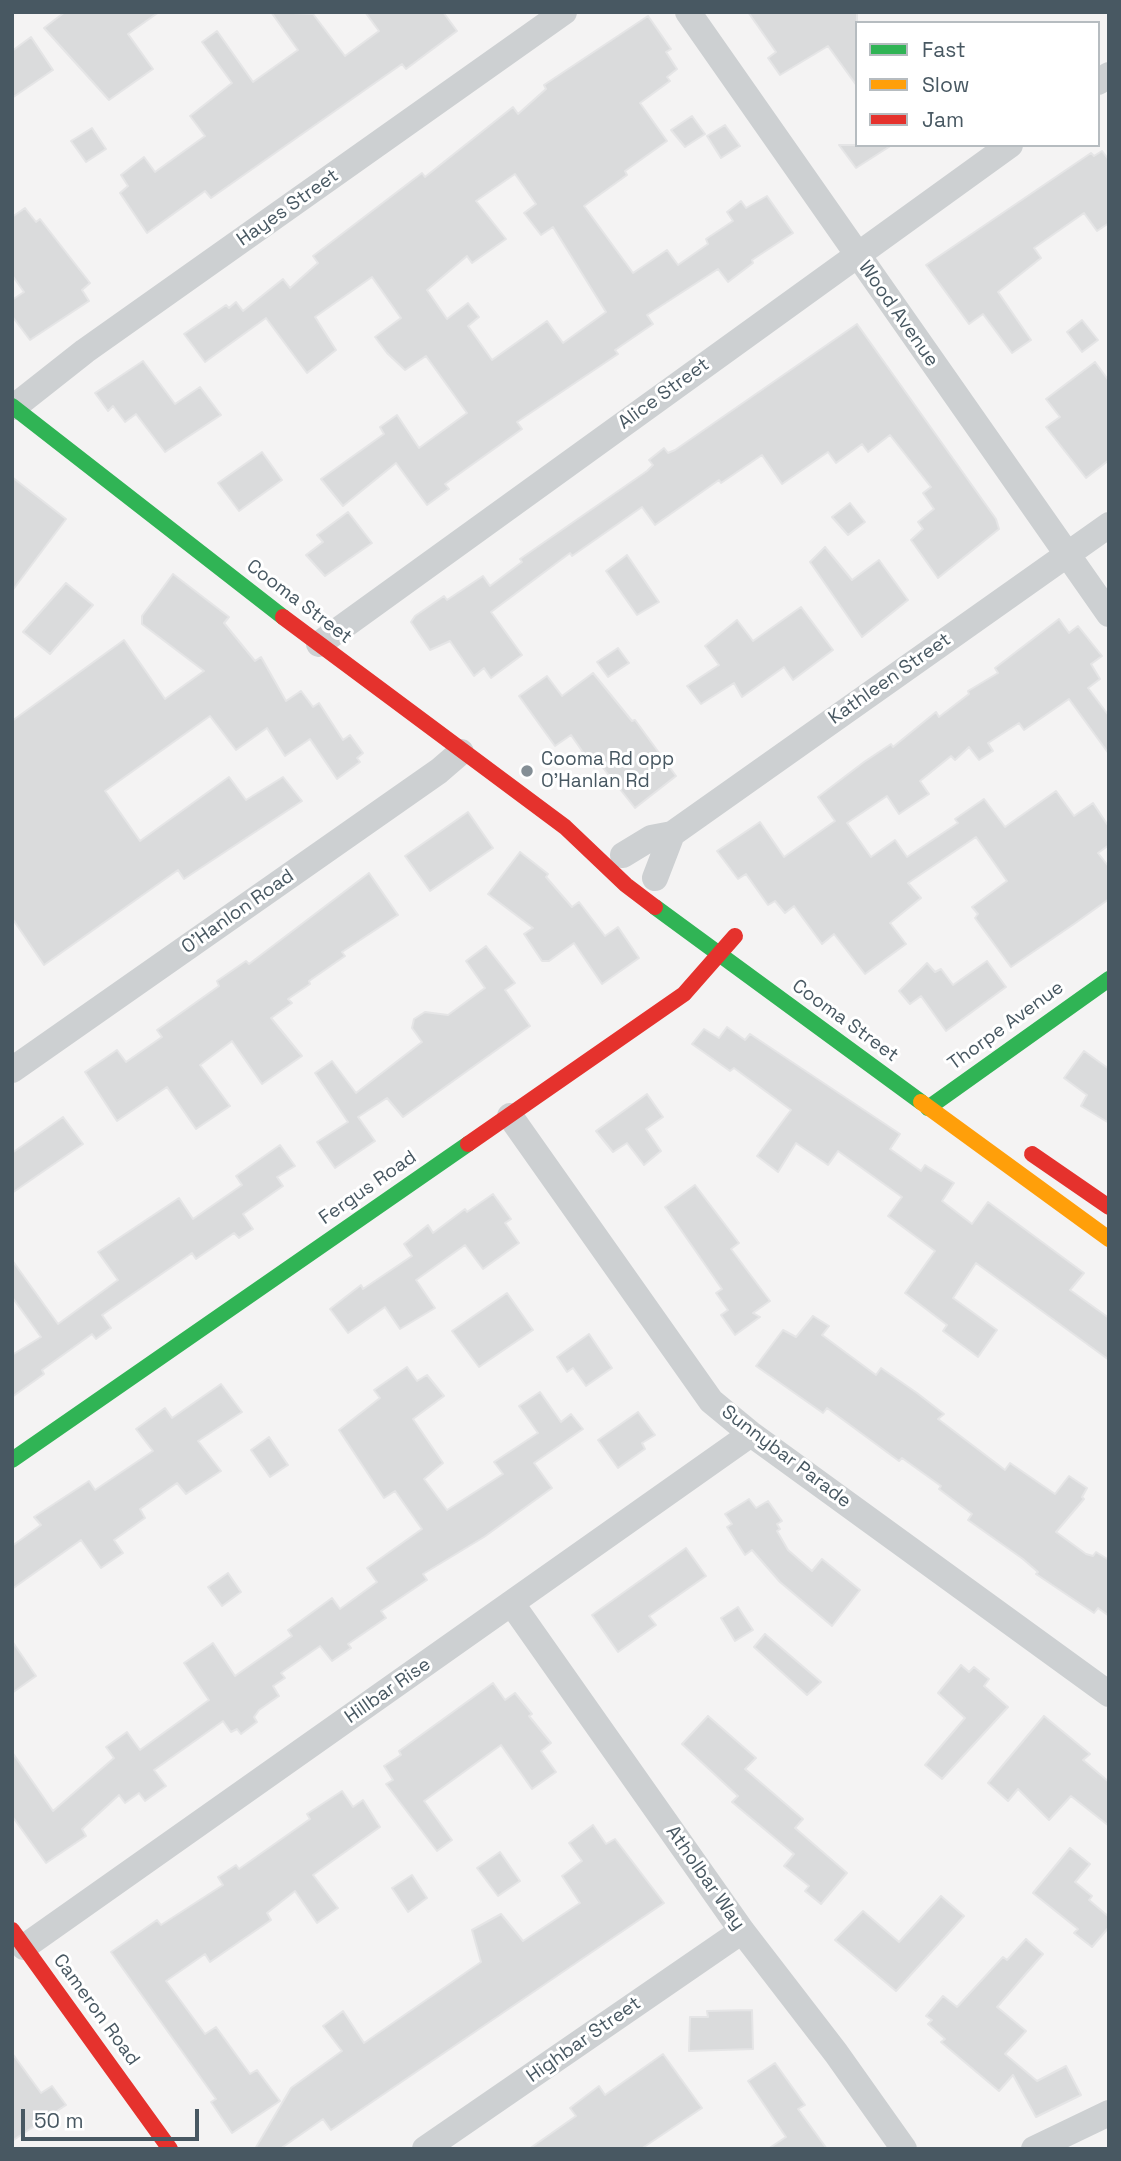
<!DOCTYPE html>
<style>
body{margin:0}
#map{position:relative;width:1121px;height:2161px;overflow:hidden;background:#f4f3f3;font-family:"Space Grotesk",sans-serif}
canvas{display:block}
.frame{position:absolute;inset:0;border:14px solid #485862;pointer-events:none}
.legend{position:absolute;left:855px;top:21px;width:245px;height:126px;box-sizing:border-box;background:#fff;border:2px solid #b6bcc0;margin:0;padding:9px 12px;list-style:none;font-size:21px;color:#485862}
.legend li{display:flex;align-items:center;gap:14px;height:35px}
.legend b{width:35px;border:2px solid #b6bcc0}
.scale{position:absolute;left:21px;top:2109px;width:178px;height:32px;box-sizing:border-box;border:4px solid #485862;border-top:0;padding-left:9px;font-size:21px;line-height:24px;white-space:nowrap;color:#485862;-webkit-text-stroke:5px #fff;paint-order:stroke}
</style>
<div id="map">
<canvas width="1121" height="2161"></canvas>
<div class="frame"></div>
<ul class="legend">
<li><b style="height:9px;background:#30b455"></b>Fast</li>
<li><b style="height:9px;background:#ff9f0a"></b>Slow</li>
<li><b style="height:9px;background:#e5322d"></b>Jam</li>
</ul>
<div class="scale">50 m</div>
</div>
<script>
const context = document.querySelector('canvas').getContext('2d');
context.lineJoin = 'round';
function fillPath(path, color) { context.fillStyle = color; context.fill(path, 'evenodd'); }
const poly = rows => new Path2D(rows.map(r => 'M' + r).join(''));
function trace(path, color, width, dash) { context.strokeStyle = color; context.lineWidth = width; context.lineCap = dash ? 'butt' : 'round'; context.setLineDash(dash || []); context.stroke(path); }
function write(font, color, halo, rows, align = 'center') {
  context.font = font + ' "Space Grotesk",sans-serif'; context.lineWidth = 6; context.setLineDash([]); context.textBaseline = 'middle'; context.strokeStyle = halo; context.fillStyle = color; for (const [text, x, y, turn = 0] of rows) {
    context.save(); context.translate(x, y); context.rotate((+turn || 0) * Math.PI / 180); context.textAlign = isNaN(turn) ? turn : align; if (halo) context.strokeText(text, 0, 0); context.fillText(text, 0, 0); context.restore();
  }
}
const building = poly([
 [65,12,159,12,128,34,153,69,109,100,44,28,65,12],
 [271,12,313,14,345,56,379,31,365,12,443,12,457,31,406,69,402,64,211,198,205,191,147,233,120,193,128,186,121,175,144,157,155,172,205,136,190,116,232,83,202,42,217,31,253,82,298,50,271,12],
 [748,12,857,12,857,86,828,46,780,75,768,58,776,52,748,12],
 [648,16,671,49,666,52,677,69,667,77,670,81,640,103,667,141,625,171,627,175,584,206,633,273,667,250,678,265,708,244,706,239,733,221,727,212,741,201,746,208,767,196,793,233,752,260,753,263,728,282,718,269,647,315,653,324,615,350,618,354,517,422,522,429,445,484,449,489,427,505,396,463,343,506,321,479,384,434,380,427,397,415,419,448,467,413,426,356,405,370,387,353,375,337,401,318,372,277,315,317,336,350,307,373,266,318,205,362,184,334,226,305,229,308,236,302,243,311,283,279,290,288,318,263,313,256,422,173,425,177,513,107,518,114,546,89,544,85,648,16],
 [515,174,536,204,524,213,541,235,553,227,606,312,563,343,547,321,492,360,468,326,479,317,468,303,447,319,427,290,467,256,472,263,506,239,476,201,515,174],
 [31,37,53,70,12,98,12,51,31,37],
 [692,116,705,134,685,147,671,130,692,116],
 [725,125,740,146,721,158,707,136,725,125],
 [92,128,106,149,86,162,71,141,92,128],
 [839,145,892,145,856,168,839,145],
 [1102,151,1109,160,1109,223,1097,231,1084,213,1034,248,1041,258,998,292,1031,340,1012,353,983,314,969,324,926,265,1091,153,1094,156,1102,151],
 [25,208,36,222,40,219,90,283,82,290,89,301,30,340,12,316,12,300,24,292,12,275,12,217,25,208],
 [1082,320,1098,340,1082,352,1067,332,1082,320],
 [857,324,996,519,999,529,938,578,911,540,923,529,918,522,934,509,923,493,931,487,890,435,868,452,862,444,836,463,828,452,782,484,762,455,721,483,719,480,655,525,642,507,572,556,570,553,491,612,522,655,491,678,484,668,474,676,450,641,430,650,411,622,415,616,444,596,447,600,483,576,490,586,522,562,520,559,647,471,653,465,649,460,664,448,668,453,675,450,857,324],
 [143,361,175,404,200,387,221,415,165,452,136,414,125,422,113,406,108,411,95,393,143,361],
 [1095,362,1109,381,1109,460,1086,478,1046,427,1060,417,1046,399,1095,362],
 [262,452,282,480,239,511,218,483,262,452],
 [12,477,66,519,12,591,12,477],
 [850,503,865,522,848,535,832,517,850,503],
 [348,512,372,543,325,576,306,555,323,542,317,535,348,512],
 [825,547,852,580,879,560,908,600,862,637,810,562,825,547],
 [627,555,659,602,637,615,606,571,627,555],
 [173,574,229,617,224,623,255,661,261,657,286,701,301,691,313,707,319,703,343,740,350,735,363,753,357,758,360,762,337,779,310,739,285,756,267,728,236,750,210,716,105,791,140,841,229,777,246,800,283,777,302,801,184,879,178,870,44,965,12,918,12,721,124,640,165,699,204,671,142,624,142,616,173,574],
 [66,583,93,605,50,654,23,632,66,583],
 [801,607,833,650,793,680,784,667,742,697,734,683,701,704,687,686,719,665,705,646,737,620,753,641,801,607],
 [1059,619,1069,633,1078,626,1102,656,1091,664,1100,679,1088,688,1109,716,1109,754,1069,699,1024,730,1019,723,988,743,993,751,979,760,969,747,955,760,951,756,920,781,929,794,899,814,887,796,847,823,871,857,895,840,907,857,958,823,955,819,984,799,1005,827,1056,791,1074,816,1093,803,1109,827,1109,845,1098,853,1109,867,1109,899,1074,924,1011,967,975,918,978,914,972,907,1007,881,976,837,908,883,921,898,890,923,906,944,865,974,834,934,822,944,794,906,785,913,775,901,768,905,746,874,738,879,717,851,760,822,784,857,835,821,818,797,864,762,891,744,893,747,936,712,939,717,969,694,968,691,998,673,995,668,1059,619],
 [618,648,629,663,608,677,597,662,618,648],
 [593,673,632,721,635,720,676,776,635,808,600,764,594,768,571,735,555,746,519,696,547,676,562,696,593,673],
 [468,812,493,848,430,891,405,856,468,812],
 [520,852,548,874,546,877,572,907,579,902,605,936,618,927,639,958,602,984,574,943,549,961,542,961,524,934,533,928,488,894,520,852],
 [369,873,398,915,342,952,345,956,309,981,310,984,288,999,292,1003,271,1018,302,1056,262,1084,232,1041,200,1065,230,1106,196,1129,167,1087,117,1121,85,1072,117,1050,126,1062,162,1037,157,1030,219,986,217,981,246,961,249,964,369,873],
 [486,946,515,983,505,990,530,1026,403,1117,387,1098,358,1117,375,1141,335,1168,317,1142,348,1122,315,1073,332,1061,356,1093,422,1042,412,1028,414,1019,425,1012,448,1015,485,988,466,961,486,946],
 [987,961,1006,987,946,1031,921,996,910,1004,899,991,927,963,935,972,941,969,953,985,987,961],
 [727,1027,745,1040,750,1034,900,1134,890,1149,921,1171,925,1165,954,1183,942,1201,972,1224,988,1202,1084,1273,1070,1290,1109,1318,1109,1360,976,1263,953,1298,997,1330,978,1357,943,1331,947,1325,905,1293,935,1251,888,1216,902,1197,838,1151,828,1165,796,1143,778,1172,757,1156,791,1110,734,1068,730,1071,692,1044,704,1029,719,1038,727,1027],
 [1084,1051,1109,1069,1109,1123,1081,1106,1087,1095,1064,1078,1084,1051],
 [647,1094,663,1117,646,1129,661,1151,644,1165,627,1143,613,1152,596,1131,647,1094],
 [63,1117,83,1144,12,1193,12,1153,63,1117],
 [280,1145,295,1166,277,1177,283,1186,243,1214,253,1229,239,1238,234,1233,196,1259,192,1253,102,1315,111,1328,96,1339,92,1334,42,1370,44,1374,12,1397,12,1355,41,1337,12,1297,12,1260,58,1324,118,1280,98,1252,179,1198,193,1219,242,1185,236,1176,280,1145],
 [695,1185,739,1243,731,1249,770,1301,753,1313,760,1317,735,1335,721,1315,728,1310,716,1293,722,1289,665,1207,695,1185],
 [493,1194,511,1219,505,1223,519,1243,483,1269,465,1245,416,1280,435,1308,400,1329,385,1307,348,1333,330,1309,361,1285,363,1289,412,1256,404,1244,428,1225,433,1233,465,1209,467,1212,493,1194],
 [507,1293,533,1330,479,1367,452,1331,507,1293],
 [813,1316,829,1326,822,1335,876,1375,881,1368,917,1393,944,1414,938,1419,1005,1470,1010,1463,1055,1494,1069,1476,1087,1488,1082,1497,1084,1499,1056,1532,1086,1554,1093,1556,1096,1552,1109,1560,1109,1616,1098,1608,1094,1613,1036,1574,1038,1572,1023,1559,968,1520,972,1514,939,1489,941,1486,902,1458,899,1461,827,1408,823,1413,756,1366,783,1330,796,1337,813,1316],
 [589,1334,612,1368,586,1386,573,1368,567,1372,557,1357,589,1334],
 [407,1367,417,1381,427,1375,444,1396,413,1419,443,1463,424,1479,447,1510,503,1474,494,1462,538,1433,519,1406,540,1392,561,1422,571,1414,583,1429,534,1463,552,1488,484,1537,423,1574,427,1580,381,1611,386,1618,348,1644,351,1648,332,1661,320,1646,281,1673,285,1678,273,1686,279,1696,259,1710,254,1717,257,1722,241,1734,237,1729,231,1732,223,1721,154,1770,166,1786,145,1801,139,1793,125,1803,119,1795,82,1829,86,1836,46,1863,12,1816,12,1752,53,1811,114,1758,106,1747,127,1732,140,1750,209,1700,184,1663,213,1643,235,1676,292,1636,288,1630,332,1598,340,1609,377,1582,367,1568,422,1529,395,1491,384,1498,339,1430,380,1398,374,1390,407,1367],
 [221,1384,242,1412,198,1441,221,1471,186,1494,177,1483,140,1509,145,1518,114,1540,123,1553,101,1568,81,1540,12,1589,12,1546,41,1525,34,1517,89,1481,95,1490,153,1451,136,1429,165,1408,172,1418,221,1384],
 [638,1412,655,1435,642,1443,645,1449,618,1468,598,1440,638,1412],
 [269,1437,288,1465,270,1477,251,1450,269,1437],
 [749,1499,756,1508,768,1501,782,1521,777,1524,780,1529,777,1531,788,1550,812,1571,822,1559,860,1590,832,1626,780,1582,752,1550,745,1555,727,1527,732,1524,725,1514,749,1499],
 [686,1548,706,1576,649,1616,656,1625,618,1652,592,1615,686,1548],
 [228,1573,241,1592,222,1606,208,1587,228,1573],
 [738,1607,753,1630,735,1641,721,1618,738,1607],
 [765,1634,821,1682,807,1695,754,1647,765,1634],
 [12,1641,36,1676,12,1693,12,1641],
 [961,1665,969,1672,974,1667,989,1679,984,1686,1008,1707,942,1779,925,1765,965,1718,938,1693,961,1665],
 [493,1683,505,1700,515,1693,532,1714,529,1716,551,1743,541,1751,556,1772,532,1789,501,1745,424,1801,452,1840,437,1851,386,1784,393,1780,384,1766,401,1755,399,1751,493,1683],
 [708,1716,756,1758,745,1769,803,1819,795,1828,847,1873,821,1904,805,1891,809,1886,784,1866,794,1854,732,1802,738,1796,682,1744,708,1716],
 [1044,1716,1090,1754,1083,1760,1109,1782,1109,1826,1071,1796,1049,1820,1018,1789,1008,1801,988,1783,1044,1716],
 [342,1791,353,1807,363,1800,380,1827,313,1875,338,1908,317,1923,295,1891,267,1913,271,1920,210,1962,205,1954,166,1981,205,2034,216,2027,250,2074,257,2070,280,2101,232,2133,211,2102,216,2099,111,1952,157,1920,161,1925,223,1885,218,1877,236,1865,239,1869,310,1819,307,1814,342,1791],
 [593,1825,606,1844,615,1839,664,1903,331,2130,323,2119,280,2149,255,2149,291,2088,342,2051,323,2026,343,2011,364,2043,481,1962,472,1930,501,1914,523,1941,580,1903,562,1876,582,1861,569,1843,593,1825],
 [1070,1848,1090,1864,1075,1882,1092,1896,1089,1900,1109,1917,1109,1927,1092,1947,1074,1933,1078,1929,1033,1893,1070,1848],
 [500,1852,520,1881,498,1896,477,1868,500,1852],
 [412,1875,427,1898,408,1912,392,1888,412,1875],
 [941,1896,964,1916,896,1991,835,1940,863,1911,899,1942,941,1896],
 [1026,1939,1043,1954,997,2007,1026,2031,1005,2054,1037,2081,1066,2066,1081,2095,1036,2117,1013,2075,999,2091,941,2042,945,2039,928,2024,932,2020,926,2016,943,1996,957,2007,1003,1957,1007,1960,1026,1939],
 [752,2010,753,2049,689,2051,690,2017,708,2017,707,2011,752,2010],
 [12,2053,41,2093,52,2086,66,2105,12,2141,12,2053],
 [663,2054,702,2108,641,2149,529,2149,576,2116,570,2108,599,2086,605,2095,663,2054],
 [775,2063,805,2105,798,2109,827,2149,768,2149,786,2137,748,2081,775,2063]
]);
fillPath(building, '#dadbdc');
trace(building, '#e5e5e6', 2);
trace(poly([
 [688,12,1109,614],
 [1098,82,1109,75],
 [14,407,85,351,564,12],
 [319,644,1010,145],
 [623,855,651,838,672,834,1109,525],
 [655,878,672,834],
 [12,1070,439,771,461,752],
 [510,1116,711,1401,751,1434,1109,1694],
 [512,1604,742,1931,836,2053,904,2149],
 [24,1947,751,1434],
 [425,2149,742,1931],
 [1034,2149,1109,2113]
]), '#cdd0d2', 26);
trace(poly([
 [12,406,283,617],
 [655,907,921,1102],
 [928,1108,1109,979],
 [12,1460,468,1144]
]), '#30b455', 16);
trace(poly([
 [921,1102,1109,1239]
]), '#ff9f0a', 16);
trace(poly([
 [283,617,565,827,626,885,655,907],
 [468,1144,684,994,735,936],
 [1032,1154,1109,1207],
 [12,1930,170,2149]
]), '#e5322d', 16);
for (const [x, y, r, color] of [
 [527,771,7,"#848e95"]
]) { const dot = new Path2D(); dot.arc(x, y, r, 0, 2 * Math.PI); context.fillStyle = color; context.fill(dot); trace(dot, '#fff', 2.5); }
write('19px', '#485862', '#fff', [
 ["Hayes Street",288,208,-35],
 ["Wood Avenue",898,314,55],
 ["Alice Street",664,394,-36],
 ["Cooma Street",299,602,37],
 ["Kathleen Street",890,679,-35],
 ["O'Hanlon Road",238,912,-35],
 ["Cooma Street",845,1021,36],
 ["Thorpe Avenue",1006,1026,-36],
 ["Fergus Road",368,1188,-35],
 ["Sunnybar Parade",786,1457,37],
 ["Hillbar Rise",388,1691,-35],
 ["Atholbar Way",705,1878,55],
 ["Cameron Road",96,2010,54],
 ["Highbar Street",584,2040,-35]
]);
write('19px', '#485862', '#fff', [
 ["Cooma Rd opp",541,760],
 ["O'Hanlan Rd",541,782]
], 'left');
</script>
